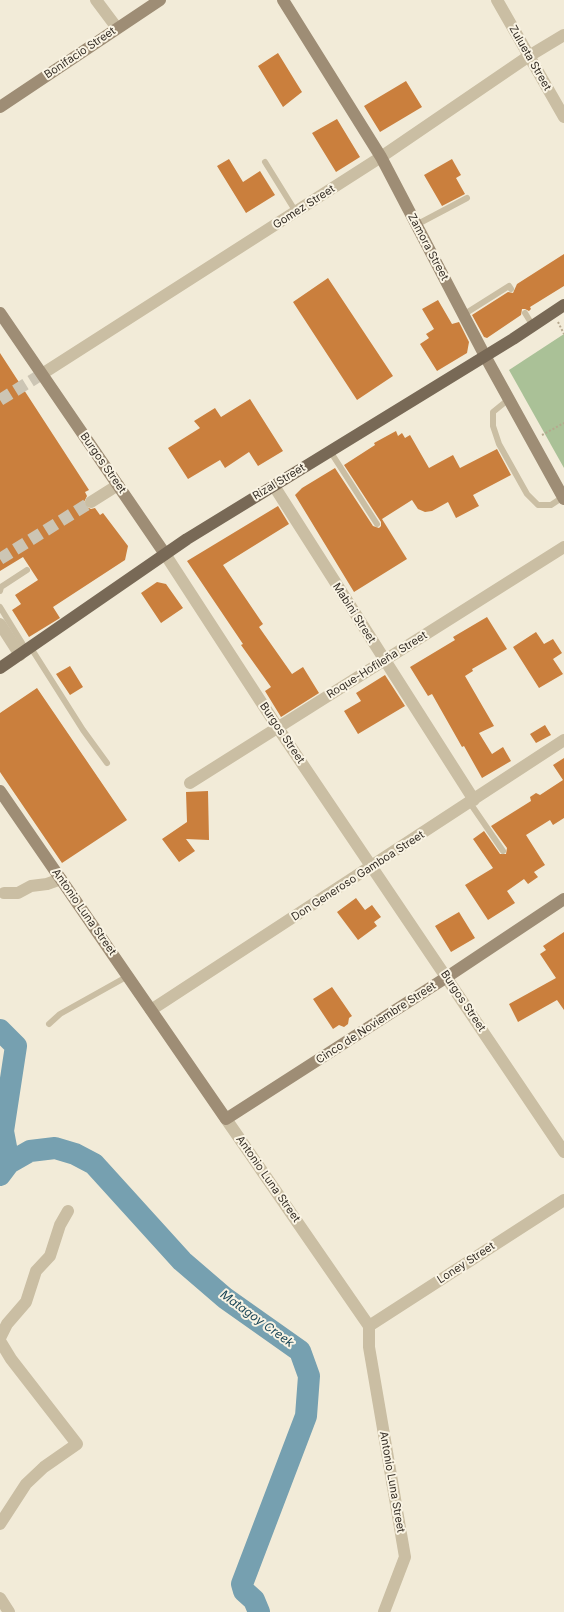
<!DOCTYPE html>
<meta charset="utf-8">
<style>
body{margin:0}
canvas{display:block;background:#f2ebd8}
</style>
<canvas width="564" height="1612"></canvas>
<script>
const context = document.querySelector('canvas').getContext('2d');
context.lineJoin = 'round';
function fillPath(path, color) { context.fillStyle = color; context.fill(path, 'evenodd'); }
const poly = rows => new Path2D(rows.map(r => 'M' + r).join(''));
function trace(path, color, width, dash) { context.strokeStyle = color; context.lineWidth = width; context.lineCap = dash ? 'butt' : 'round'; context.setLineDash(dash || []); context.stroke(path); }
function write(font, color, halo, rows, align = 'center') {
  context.font = font + ' Inter,sans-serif'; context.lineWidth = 4; context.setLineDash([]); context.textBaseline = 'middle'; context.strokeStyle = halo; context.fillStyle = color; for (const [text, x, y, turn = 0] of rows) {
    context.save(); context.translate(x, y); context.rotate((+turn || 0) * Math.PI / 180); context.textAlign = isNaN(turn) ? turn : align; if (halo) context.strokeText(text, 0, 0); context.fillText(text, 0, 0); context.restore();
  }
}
fillPath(poly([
 [564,334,564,468,509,370]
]), '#aac197');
trace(poly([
 [0,1030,16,1046,3,1131,9,1163],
 [0,1175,9,1163,30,1151,55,1148,75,1154,94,1164,182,1261,225,1298,300,1351,309,1376,306,1416,242,1584,244,1591,254,1600,259,1612]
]), '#76a0b0', 22);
fillPath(poly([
 [278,53,302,92,283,107,258,66],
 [406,81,422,107,380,132,364,106],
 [337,119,360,157,336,172,312,133],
 [229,159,243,182,260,171,275,195,246,213,217,166],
 [452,159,461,175,456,178,465,194,442,206,424,175],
 [564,254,564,286,530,307,531,309,529,311,525,309,522,309,521,315,487,338,484,337,472,315,508,292,513,293,517,284],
 [328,278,393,376,357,400,293,302],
 [438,300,452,324,459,322,469,342,467,353,437,371,420,344,429,338,426,334,434,329,422,309],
 [0,353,89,490,85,492,87,496,84,502,85,506,91,509,95,508,100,515,103,513,128,546,125,560,53,607,60,618,29,637,12,610,21,604,15,595,38,580,23,557,0,571],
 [250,399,283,451,258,466,249,452,225,468,220,460,188,479,168,448,200,428,194,421,215,408,221,417],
 [396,431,398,436,402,433,405,438,410,435,429,468,453,455,460,468,497,449,511,475,473,495,479,506,456,518,448,502,432,511,425,512,418,509,412,500,382,519,407,559,354,592,295,495,302,488,335,468,373,526,379,528,381,526,381,522,344,465,375,445,374,443],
 [278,506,289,524,223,565,263,624,259,627,292,674,303,667,319,693,281,717,265,691,271,687,241,645,243,644,187,561],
 [157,582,166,584,183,608,161,623,141,593],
 [487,617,507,649,472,669,473,671,465,676,494,726,479,733,492,754,503,747,511,761,482,778,464,746,462,747,432,694,428,696,410,667,455,640,453,637],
 [536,632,544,644,553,639,562,653,553,659,563,674,539,688,513,647],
 [70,666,83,687,70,695,56,674],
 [385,675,405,706,358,734,344,711,361,701,356,693],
 [37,688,127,820,62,863,0,772,0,713],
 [545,725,551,735,536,743,530,734],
 [564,758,564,818,553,825,550,820,526,835,545,865,534,872,538,877,528,884,524,879,507,891,515,903,488,920,465,885,493,868,473,839,484,831,500,854,506,854,507,848,491,826,531,801,530,797,536,793,540,795,563,780,553,765],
 [208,791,209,840,186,839,195,851,179,862,162,839,187,822,186,792],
 [356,898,365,910,372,905,381,917,374,922,377,926,358,940,337,912],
 [459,912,475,938,451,952,435,926],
 [564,932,564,1010,557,1000,518,1022,509,1004,556,978,540,954,546,950,543,946],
 [332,987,352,1016,349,1018,348,1024,344,1027,339,1025,333,1029,313,999]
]), '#ca7f3d');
trace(poly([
 [0,400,42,374],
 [0,559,91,502]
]), '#ccc5b4', 12, [12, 6]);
trace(poly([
 [558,322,564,334],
 [542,435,564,423]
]), '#b6a88e', 2, [2, 2]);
trace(poly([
 [265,162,296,212],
 [416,225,467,198],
 [525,313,533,326],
 [463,315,509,286,511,289],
 [509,399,493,412,493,426,499,444,527,494,538,505,551,505,563,497],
 [330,451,377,524],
 [0,591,1,587,27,570],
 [0,607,27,651],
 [31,648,83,730,107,763],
 [470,803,503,851],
 [49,1024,60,1014,128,976]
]), '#cabea3', 6);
trace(poly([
 [96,0,117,28],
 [497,0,564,117],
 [42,374,381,157,529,56,564,35],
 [274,486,474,800],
 [91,502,118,485],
 [165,554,278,728,564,1152],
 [0,624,20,655],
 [190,783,564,547],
 [4,893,18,893,31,886,47,884,61,879],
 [151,1010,564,740],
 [226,1119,369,1326,369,1347,405,1557,384,1612],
 [369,1326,564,1200],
 [0,1338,7,1324,26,1302,36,1271,50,1256,60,1225,68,1211],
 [0,1341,11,1359,77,1444,44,1467,26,1484,0,1524],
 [0,1598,9,1612]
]), '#cabea3', 12);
trace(poly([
 [283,0,381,157,485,356,564,499],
 [0,107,160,0],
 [0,313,165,554],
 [0,791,226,1119,447,977,564,899]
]), '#9e8d75', 12);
trace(poly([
 [0,668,187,539,513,339,564,305]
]), '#786956', 12);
write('11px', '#352e26', '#faf4e4', [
 ["Bonifacio Street",80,53,-34],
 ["Zulueta Street",530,58,60],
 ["Gomez Street",304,207,-33],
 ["Zamora Street",428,247,62],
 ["Burgos Street",103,463,55],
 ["Rizal Street",279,482,-31],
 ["Mabini Street",354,613,57],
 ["Roque-Hofileña Street",377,665,-32],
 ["Burgos Street",282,733,56],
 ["Don Generoso Gamboa Street",358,876,-33],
 ["Antonio Luna Street",84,912,55],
 ["Burgos Street",463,1001,56],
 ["Cinco de Noviembre Street",376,1023,-33],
 ["Antonio Luna Street",268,1179,55],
 ["Loney Street",466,1263,-33],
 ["Antonio Luna Street",392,1482,80]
]);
write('italic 12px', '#1a4657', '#faf4e4', [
 ["Matagoy Creek",257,1319,36]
]);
</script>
